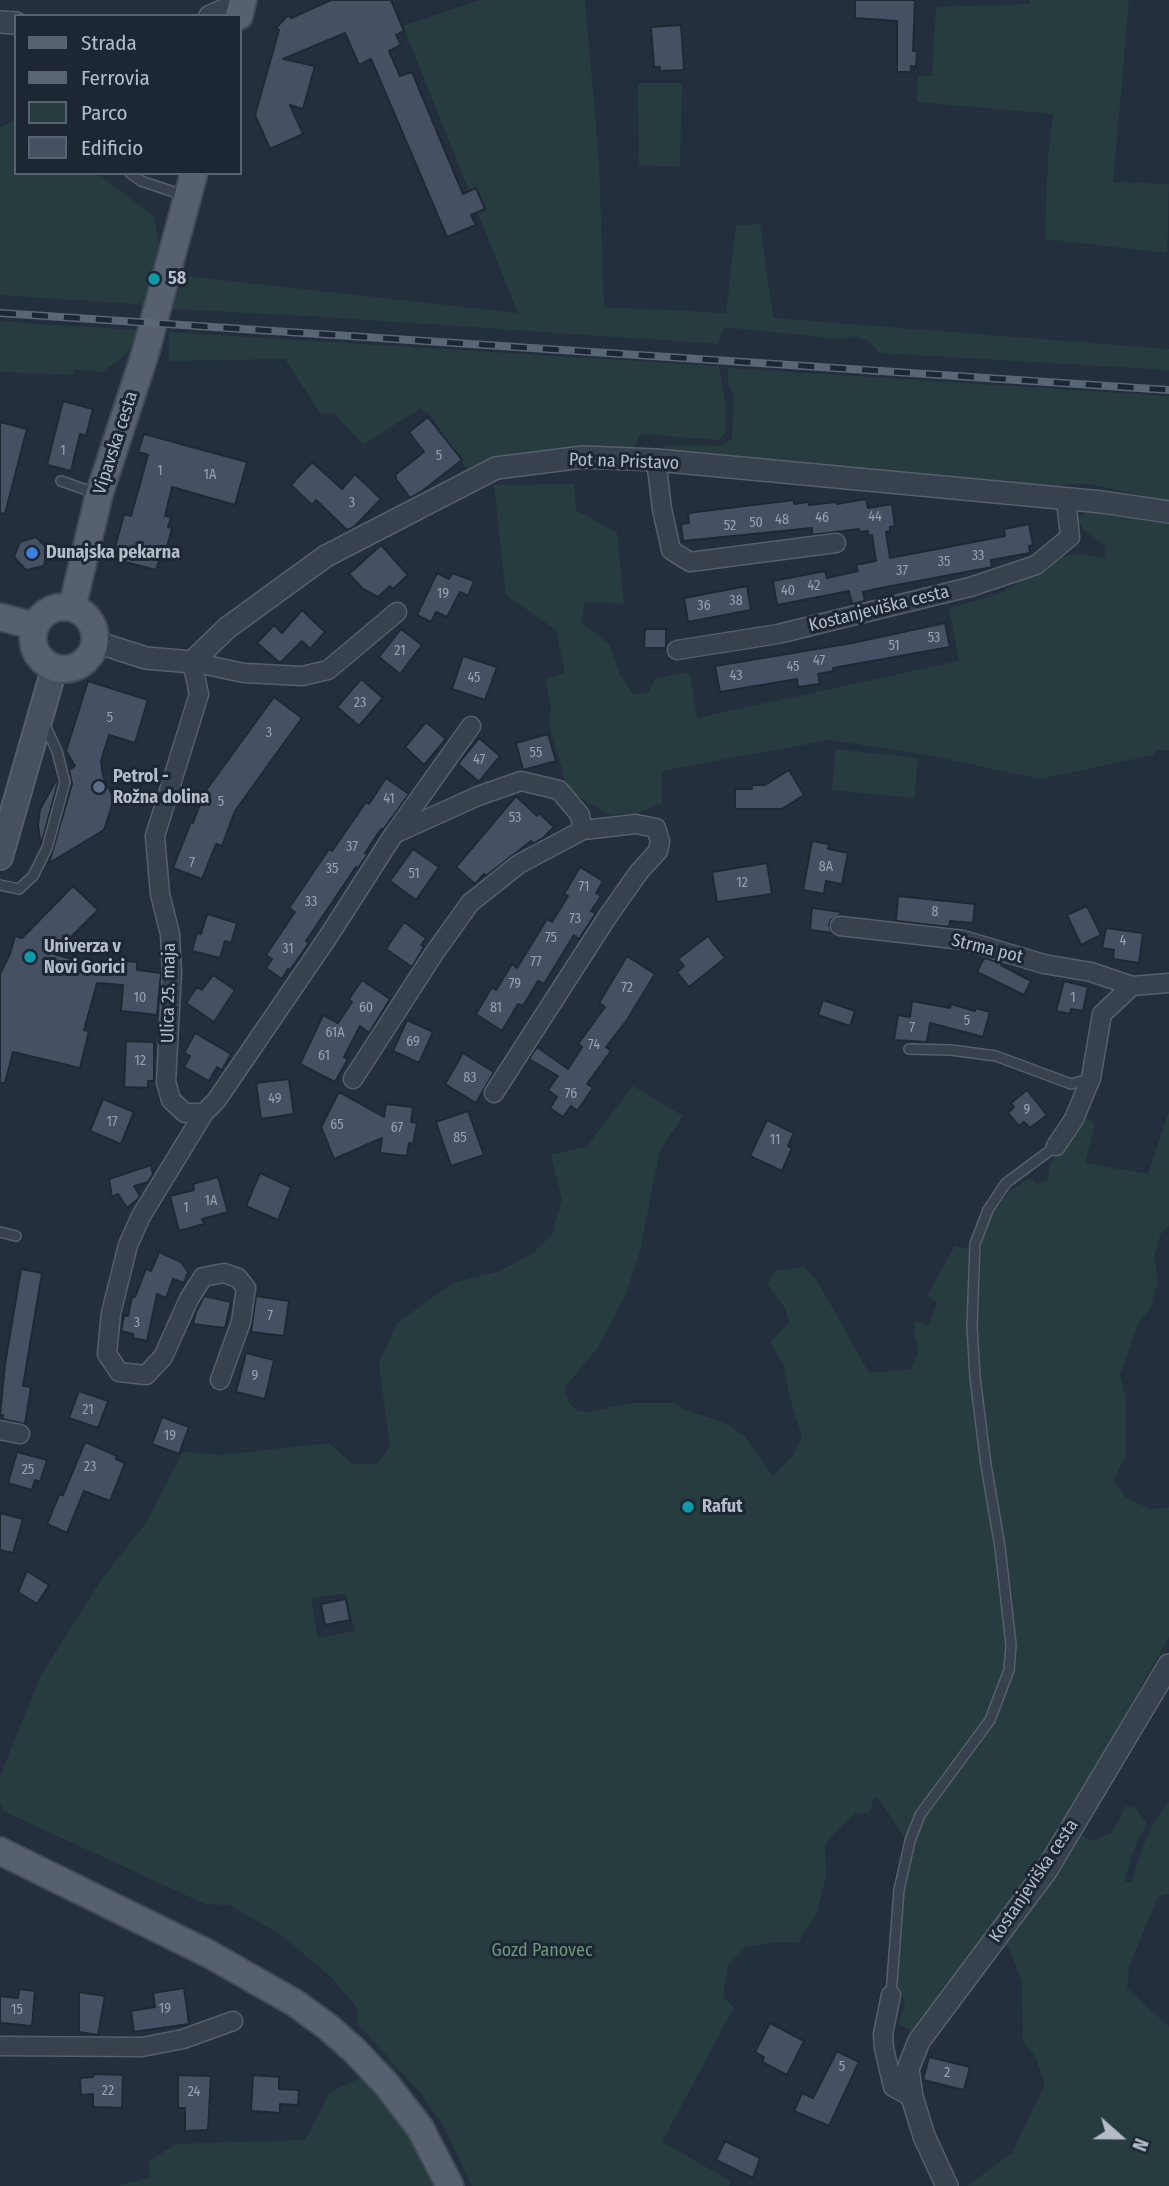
<!DOCTYPE html>
<meta charset="utf-8">
<style>
body{margin:0}
#map{position:relative;width:1169px;height:2186px;overflow:hidden;background:#242f3e;font-family:"Fira Sans Condensed",sans-serif}
canvas{display:block}
.legend{position:absolute;left:14px;top:14px;width:228px;height:161px;box-sizing:border-box;background:#1d2633;border:2px solid #59626f;margin:0;padding:9px 12px;list-style:none;font-size:21px;color:#b4bcc9}
.legend li{display:flex;align-items:center;gap:14px;height:35px}
.legend b{width:35px;border:2px solid #59626f}
.north{position:absolute;left:1085px;top:2102px;width:70px;height:70px;-webkit-text-stroke:5px #1d2633;paint-order:stroke;rotate:111deg;font-size:19px;font-weight:700;line-height:28px;text-align:center;color:#b4bcc9}
.north::after{content:'';display:block;margin:auto;width:24px;height:32px;background:#b4bcc9;clip-path:polygon(50% 0,100% 100%,50% 72%,0 100%)}
</style>
<div id="map">
<canvas width="1169" height="2186"></canvas>
<ul class="legend">
<li><b style="height:9px;background:#56606e"></b>Strada</li>
<li><b style="height:9px;background:#5a6575"></b>Ferrovia</li>
<li><b style="height:19px;background:#263c3f"></b>Parco</li>
<li><b style="height:19px;background:#455162"></b>Edificio</li>
</ul>
<div class="north">N</div>
</div>
<script>
const context = document.querySelector('canvas').getContext('2d');
context.lineJoin = 'round';
function fillPath(path, color) { context.fillStyle = color; context.fill(path, 'evenodd'); }
const poly = rows => new Path2D(rows.map(r => 'M' + r).join(''));
function trace(path, color, width, dash) { context.strokeStyle = color; context.lineWidth = width; context.lineCap = dash ? 'butt' : 'round'; context.setLineDash(dash || []); context.stroke(path); }
function write(font, color, halo, rows, align = 'center') {
  context.font = font + ' "Fira Sans Condensed",sans-serif'; context.lineWidth = 6; context.setLineDash([]); context.textBaseline = 'middle'; context.strokeStyle = halo; context.fillStyle = color; for (const [text, x, y, turn = 0] of rows) {
    context.save(); context.translate(x, y); context.rotate((+turn || 0) * Math.PI / 180); context.textAlign = isNaN(turn) ? turn : align; if (halo) context.strokeText(text, 0, 0); context.fillText(text, 0, 0); context.restore();
  }
}
fillPath(poly([
 [480,0,585,0,599,161,604,307,726,313,736,225,760,224,773,318,1169,349,1169,370,879,353,869,341,855,336,840,339,724,327,718,344,324,317,173,309,184,276,518,313,403,26],
 [1030,0,1129,0,1113,182,1169,184,1167,253,1045,239,1048,158,1053,114,917,102,918,76,932,76,936,7,1029,4],
 [638,83,682,83,680,167,639,165],
 [13,121,16,121,16,173,97,173,153,216,159,243,148,305,0,295,0,127],
 [0,321,39,324,137,330,131,347,118,361,102,372,75,369,72,375,0,372],
 [169,332,719,366,726,405,725,433,719,440,641,434,634,447,573,447,506,455,467,469,429,414,421,408,363,445,335,414,320,413,285,359,169,361],
 [728,368,1169,396,1169,502,1089,484,1069,484,1053,487,665,452,665,445,722,446,732,438,734,396,728,384],
 [574,484,576,510,617,533,624,604,585,602,581,622,610,645,619,673,634,695,649,692,655,679,684,672,690,675,697,718,959,661,949,608,999,594,1061,557,1076,554,1104,558,1106,547,1083,529,1078,521,1082,515,1098,510,1169,522,1169,750,1157,750,1154,755,1040,779,927,755,829,740,662,771,662,803,637,813,610,815,568,791,549,724,551,706,546,679,565,673,556,630,506,595,494,485],
 [836,749,918,758,914,798,832,790],
 [633,1086,683,1116,660,1150,640,1251,625,1296,597,1349,564,1388,569,1403,577,1411,587,1412,632,1403,675,1403,685,1410,728,1424,745,1437,773,1476,793,1456,802,1436,789,1395,783,1363,770,1343,789,1322,785,1308,767,1284,774,1271,804,1267,816,1279,869,1373,911,1369,919,1351,914,1335,916,1322,929,1326,937,1302,927,1296,955,1246,968,1249,967,1325,970,1376,981,1462,999,1564,1006,1655,997,1689,984,1720,966,1749,931,1792,914,1818,906,1840,881,1802,874,1797,869,1814,855,1813,825,1844,826,1877,817,1912,798,1943,777,1942,746,1947,728,1965,723,1997,734,2007,662,2142,731,2181,729,2186,472,2186,444,2127,422,2095,357,2023,358,2009,330,1976,281,1935,229,1905,205,1904,3,1811,0,1801,0,1776,40,1677,101,1580,146,1523,183,1452,222,1455,329,1443,352,1464,377,1464,390,1447,379,1363,397,1323,453,1283,500,1271,533,1253,552,1235,562,1200,551,1155,586,1147],
 [345,1594,355,1631,318,1638,311,1598],
 [1169,1111,1169,1225,1160,1235,1154,1258,1158,1280,1150,1309,1139,1321,1120,1375,1126,1399,1126,1455,1114,1480,1126,1498,1151,1509,1169,1507,1169,1637,1044,1858,959,1973,911,2031,899,2024,905,2002,897,1985,904,1895,914,1842,926,1814,993,1722,1012,1672,1016,1645,1004,1548,990,1466,976,1344,982,1240,993,1212,1011,1190,1030,1178,1037,1184,1048,1180,1049,1170,1057,1149,1081,1112,1095,1125,1085,1163,1148,1174],
 [1169,1801,1169,1894,1158,1897,1129,1966,1127,1988,1169,2027,1169,2186,967,2186,1012,2153,1045,2084,1035,2056,1023,2042,1022,1982,1011,1953,1003,1941,1078,1831,1091,1841,1112,1833,1126,1806,1135,1808,1147,1823,1133,1851,1125,1881,1131,1883,1143,1846,1155,1821],
 [365,2076,400,2118,437,2186,117,2186,151,2177,148,2162,176,2144,305,2140,330,2092]
]), '#263c3f');
const building = poly([
 [331,0,391,0,404,31,396,35,401,45,389,51,400,76,412,72,463,194,476,188,485,209,471,215,476,225,447,237,371,59,359,65,345,33,283,59,315,66,303,109,290,105,303,134,270,149,255,115,279,30,276,28,288,15,291,18,331,0],
 [855,0,915,0,913,51,917,51,916,67,911,66,911,72,897,72,897,21,855,18,855,0],
 [681,25,684,70,660,71,660,67,654,67,651,27,681,25],
 [63,401,93,409,86,436,80,434,71,471,47,465,63,401],
 [428,417,462,460,422,491,410,498,396,479,396,474,424,452,409,432,428,417],
 [0,422,27,429,5,514,0,513,0,422],
 [144,434,247,462,235,505,172,487,165,516,171,517,168,527,172,528,163,562,159,561,156,570,125,562,127,554,114,551,124,514,131,516,148,455,138,452,144,434],
 [312,462,342,489,355,474,381,499,354,527,347,530,316,500,312,505,291,485,312,462],
 [866,499,868,508,892,504,895,526,890,527,890,531,886,532,890,558,1005,536,1004,529,1029,524,1033,545,1029,546,1030,553,991,560,992,567,881,588,863,592,865,601,852,604,849,591,777,605,773,581,825,571,827,578,858,571,856,565,876,561,872,535,868,536,868,531,859,532,859,529,812,535,812,528,683,541,681,524,689,523,688,513,794,500,794,504,808,502,809,505,836,502,837,504,866,499],
 [36,537,48,549,44,566,26,570,14,557,20,542,36,537],
 [381,545,408,575,393,589,390,586,378,597,363,589,349,574,381,545],
 [437,573,449,579,452,573,474,581,468,596,460,592,447,617,436,612,431,622,417,615,437,573],
 [747,586,751,610,688,622,684,598,747,586],
 [302,610,325,632,310,649,302,641,280,663,257,643,274,625,282,633,302,610],
 [945,623,950,647,833,668,834,671,818,674,820,684,798,687,797,679,720,692,715,666,852,643,945,623],
 [401,629,422,645,400,674,379,657,401,629],
 [645,629,666,629,666,648,644,648,645,629],
 [463,656,497,667,485,700,452,689,463,656],
 [361,679,383,698,359,726,337,707,361,679],
 [88,681,148,700,135,743,109,735,101,761,103,776,114,799,104,830,49,863,72,784,69,770,75,766,66,751,88,681],
 [274,697,302,718,235,811,222,846,216,844,202,879,173,868,191,822,193,823,204,793,274,697],
 [426,722,446,739,424,765,405,747,426,722],
 [548,734,556,761,523,770,516,743,548,734],
 [479,738,500,756,479,782,458,764,479,738],
 [789,770,804,795,782,809,735,809,735,789,752,789,752,785,765,785,789,770],
 [386,778,409,794,383,830,381,829,365,853,368,854,358,868,356,867,306,941,309,943,290,970,288,969,282,979,266,968,272,959,266,955,295,912,289,908,329,849,332,851,366,802,369,804,386,778],
 [57,779,58,782,41,845,38,826,40,809,57,779],
 [516,796,537,816,539,813,554,827,543,838,534,843,531,841,486,876,484,874,475,884,456,867,516,796],
 [812,841,829,844,828,849,848,853,842,884,826,881,824,894,803,890,812,841],
 [413,849,439,867,416,900,390,881,413,849],
 [767,863,772,894,717,902,712,872,767,863],
 [580,867,603,881,596,893,601,896,591,911,596,913,579,939,574,935,544,984,538,981,523,1006,518,1004,502,1031,476,1014,492,987,496,990,512,964,517,968,547,919,552,922,568,896,564,894,580,867],
 [73,886,98,910,54,954,111,970,112,960,137,962,137,970,161,973,157,1015,121,1011,123,985,97,983,84,1030,89,1031,80,1068,13,1052,5,1083,0,1083,0,974,10,954,15,936,22,938,73,886],
 [898,896,975,904,973,923,950,921,949,927,896,921,898,896],
 [1087,906,1101,935,1081,945,1067,915,1087,906],
 [812,908,841,912,840,915,831,920,829,925,832,933,810,930,812,908],
 [207,914,237,923,231,943,225,941,220,958,192,951,197,933,201,934,207,914],
 [404,922,426,938,421,945,424,947,412,967,386,949,404,922],
 [1106,928,1143,933,1139,963,1113,959,1114,950,1102,948,1106,928],
 [708,936,725,958,689,987,677,972,684,966,678,959,708,936],
 [627,956,655,974,627,1020,606,1047,611,1051,587,1084,593,1088,577,1111,571,1106,563,1117,550,1108,557,1097,548,1090,558,1076,529,1059,537,1047,568,1069,582,1047,578,1044,605,1007,599,1003,627,956],
 [984,958,1002,963,1001,965,1031,981,1024,995,977,972,984,958],
 [213,975,235,990,214,1022,186,1003,197,987,202,990,213,975],
 [362,980,390,999,369,1033,360,1026,344,1057,348,1059,335,1082,300,1064,323,1015,338,1023,352,1002,349,999,362,980],
 [1064,981,1088,987,1083,1011,1071,1009,1070,1014,1056,1011,1064,981],
 [823,1000,855,1011,850,1026,818,1015,823,1000],
 [912,1001,950,1008,951,1004,975,1011,976,1008,990,1012,983,1037,930,1023,927,1042,894,1040,898,1015,910,1017,912,1001],
 [407,1020,433,1032,419,1063,393,1051,407,1020],
 [195,1033,231,1054,222,1070,217,1067,209,1081,184,1067,190,1056,184,1053,195,1033],
 [126,1041,154,1042,154,1081,148,1081,148,1088,124,1087,126,1041],
 [463,1053,494,1072,476,1103,445,1084,463,1053],
 [289,1079,294,1114,261,1119,256,1083,289,1079],
 [1027,1090,1047,1115,1030,1128,1024,1122,1019,1126,1008,1113,1014,1107,1011,1103,1027,1090],
 [339,1092,384,1117,386,1104,413,1107,411,1122,417,1123,413,1144,409,1143,407,1156,380,1153,382,1138,334,1159,321,1127,339,1092],
 [103,1099,134,1112,121,1144,90,1131,103,1099],
 [468,1111,484,1155,451,1166,436,1122,468,1111],
 [767,1120,794,1133,788,1146,792,1148,782,1171,750,1156,767,1120],
 [151,1165,153,1174,148,1182,134,1186,140,1196,137,1200,127,1208,118,1194,112,1197,109,1179,151,1165],
 [260,1173,291,1187,278,1220,246,1206,260,1173],
 [218,1177,228,1212,202,1219,204,1224,179,1231,170,1196,194,1190,193,1184,218,1177],
 [159,1252,181,1262,188,1272,184,1283,173,1279,166,1298,157,1294,147,1341,133,1338,133,1334,121,1331,124,1315,128,1316,132,1297,135,1297,146,1269,151,1271,159,1252],
 [21,1269,42,1273,23,1386,31,1387,25,1424,2,1419,3,1415,0,1415,5,1364,21,1269],
 [204,1296,231,1302,225,1328,193,1324,196,1312,204,1296],
 [256,1296,289,1301,284,1336,251,1332,256,1296],
 [246,1353,274,1360,265,1399,236,1392,246,1353],
 [79,1391,108,1401,98,1428,69,1418,79,1391],
 [162,1417,189,1427,179,1454,152,1444,162,1417],
 [85,1442,117,1456,116,1459,125,1463,110,1501,84,1491,67,1533,47,1524,59,1495,63,1495,85,1442],
 [17,1452,47,1460,40,1482,35,1480,32,1490,8,1483,17,1452],
 [0,1513,23,1519,13,1553,0,1550,0,1513],
 [27,1571,49,1585,37,1604,18,1592,27,1571],
 [346,1599,350,1620,325,1625,321,1604,346,1599],
 [184,1988,189,2024,134,2032,131,2011,155,2007,153,1993,184,1988],
 [19,1989,35,1991,32,2026,0,2023,0,1996,18,1998,19,1989],
 [79,1992,105,1996,98,2035,79,2032,79,1992],
 [770,2023,804,2041,787,2075,762,2062,764,2057,755,2052,770,2023],
 [837,2051,859,2062,829,2126,794,2111,802,2093,813,2098,837,2051],
 [929,2057,970,2067,964,2090,923,2080,929,2057],
 [94,2074,123,2075,122,2108,93,2107,93,2094,81,2095,80,2078,93,2077,94,2074],
 [178,2075,211,2076,208,2130,185,2131,185,2108,178,2108,178,2075],
 [253,2075,279,2077,279,2089,299,2090,298,2105,280,2104,280,2113,251,2111,253,2075],
 [725,2141,760,2158,753,2178,716,2160,725,2141]
]);
fillPath(building, '#455162');
trace(building, '#1f2835', 2);
const service = poly([
 [130,173,141,181,186,196],
 [61,481,98,494],
 [0,885,19,889,33,876,47,848,65,782,57,751,44,723],
 [909,1049,951,1050,996,1056,1071,1084,1089,1079],
 [0,1232,16,1236],
 [891,1995,899,1890,910,1841,920,1815,990,1720,1009,1670,1011,1645,1000,1547,986,1465,975,1377,972,1327,975,1244,988,1210,1006,1183,1056,1146]
]);
const minor = poly([
 [656,460,662,509,671,550,690,562,836,543],
 [677,650,778,634,970,587,1036,565,1070,537,1066,499],
 [840,926,963,940,1044,964,1091,972,1132,986],
 [353,1079,433,955,470,903,519,864,583,830,580,815,559,790,521,781,478,796,394,834],
 [494,1093,608,916,639,872,658,851,660,841,656,828,636,824,583,830],
 [204,1113,185,1113,171,1100,166,1082,172,973,170,934,160,894,155,836,199,694,192,662,244,673,302,676,328,670,397,612],
 [1056,1146,1074,1119,1091,1078,1102,1014,1132,986,1169,983],
 [220,1380,241,1322,246,1288,238,1278,224,1273,203,1277,189,1299,163,1357,146,1375,119,1372,107,1354,111,1313,128,1245,141,1216,204,1113,216,1101,328,937,394,834,471,726],
 [0,1430,20,1434],
 [891,1995,883,2034,884,2048,893,2087,912,2097],
 [0,2046,142,2047,183,2039,233,2021]
]);
const tertiary = poly([
 [210,16,242,3],
 [0,22,16,23],
 [96,642,146,658,192,662,227,628,326,556,496,468,583,457,656,460,1102,502,1169,512],
 [947,2186,924,2136,912,2097,908,2069,919,2041,1046,1871,1169,1665]
]);
const secondary = poly([
 [0,857,54,669]
]);
const primary = poly([
 [239,16,243,0],
 '33 638a31 31 0 1 1 62 0a31 31 0 1 1-62 0Z',
 [72,608,99,495,145,354,194,173],
 [0,617,35,626],
 [0,1851,209,1954,295,2003,328,2027,355,2051,387,2085,420,2128,450,2186]
]);
trace(service, '#565f6c', 12);
trace(minor, '#565f6c', 21);
trace(tertiary, '#565f6c', 24);
trace(secondary, '#565f6c', 28);
trace(primary, '#414a57', 30);
trace(service, '#38414e', 9);
trace(minor, '#38414e', 18);
trace(tertiary, '#38414e', 21);
trace(secondary, '#465061', 24);
trace(primary, '#56606e', 26);
const rail = poly([
 [0,313,1169,390]
]);
trace(rail, '#5a6575', 8);
trace(rail, '#1d2633', 5, [16]);
for (const [x, y, r, color] of [
 [154,279,7,"#0f9aa8"],
 [32,553,7,"#3f7fe0"],
 [99,787,7,"#5c6f8a"],
 [30,957,7,"#0f9aa8"],
 [688,1507,7,"#0f9aa8"]
]) { const dot = new Path2D(); dot.arc(x, y, r, 0, 2 * Math.PI); context.fillStyle = color; context.fill(dot); trace(dot, '#1d2633', 2.5); }
write('14px', '#98a1af', null, [
 ["1",63,451],
 ["5",439,456],
 ["1",160,471],
 ["1A",210,475],
 ["3",352,503],
 ["44",875,517],
 ["46",822,518],
 ["48",782,520],
 ["50",756,523],
 ["52",730,526],
 ["33",978,556],
 ["35",944,562],
 ["37",902,571],
 ["42",814,586],
 ["40",788,591],
 ["19",443,594],
 ["38",736,601],
 ["36",704,606],
 ["53",934,638],
 ["51",894,646],
 ["21",400,651],
 ["47",819,661],
 ["45",793,667],
 ["43",736,676],
 ["45",474,678],
 ["23",360,703],
 ["5",110,718],
 ["3",269,733],
 ["55",536,753],
 ["47",479,760],
 ["41",389,799],
 ["5",221,802],
 ["53",515,818],
 ["37",352,847],
 ["7",192,863],
 ["8A",826,867],
 ["35",332,869],
 ["51",414,874],
 ["12",742,883],
 ["71",584,887],
 ["33",311,902],
 ["8",935,912],
 ["73",575,919],
 ["75",551,938],
 ["4",1123,941],
 ["31",288,949],
 ["77",536,962],
 ["79",515,984],
 ["72",627,988],
 ["10",140,998],
 ["1",1073,998],
 ["60",366,1008],
 ["81",496,1008],
 ["5",967,1021],
 ["7",912,1028],
 ["61A",335,1033],
 ["69",413,1042],
 ["74",594,1045],
 ["61",324,1056],
 ["12",140,1061],
 ["83",470,1078],
 ["76",571,1094],
 ["49",275,1099],
 ["9",1027,1110],
 ["17",112,1122],
 ["65",337,1125],
 ["67",397,1128],
 ["85",460,1138],
 ["11",775,1140],
 ["1A",211,1201],
 ["1",186,1208],
 ["7",270,1316],
 ["3",137,1323],
 ["9",255,1376],
 ["21",88,1410],
 ["19",170,1436],
 ["23",90,1467],
 ["25",28,1470],
 ["19",165,2009],
 ["15",17,2010],
 ["5",842,2067],
 ["2",947,2073],
 ["22",108,2091],
 ["24",194,2092]
]);
write('bold 18px', '#b4bcc9', '#1d2633', [
 ["58",168,279],
 ["Dunajska pekarna",46,553],
 ["Petrol -",113,777],
 ["Rožna dolina",113,798],
 ["Univerza v",44,947],
 ["Novi Gorici",44,968],
 ["Rafut",702,1507]
], 'left');
write('18px', '#b4bcc9', '#1d2633', [
 ["Vipavska cesta",116,443,-72],
 ["Pot na Pristavo",624,462,2],
 ["Kostanjeviška cesta",879,609,-14],
 ["Strma pot",987,949,14],
 ["Ulica 25. maja",169,993,-89],
 ["Kostanjeviška cesta",1034,1881,-56]
]);
write('18px', '#6b9a76', '#1d2633', [
 ["Gozd Panovec",542,1951]
]);
</script>
